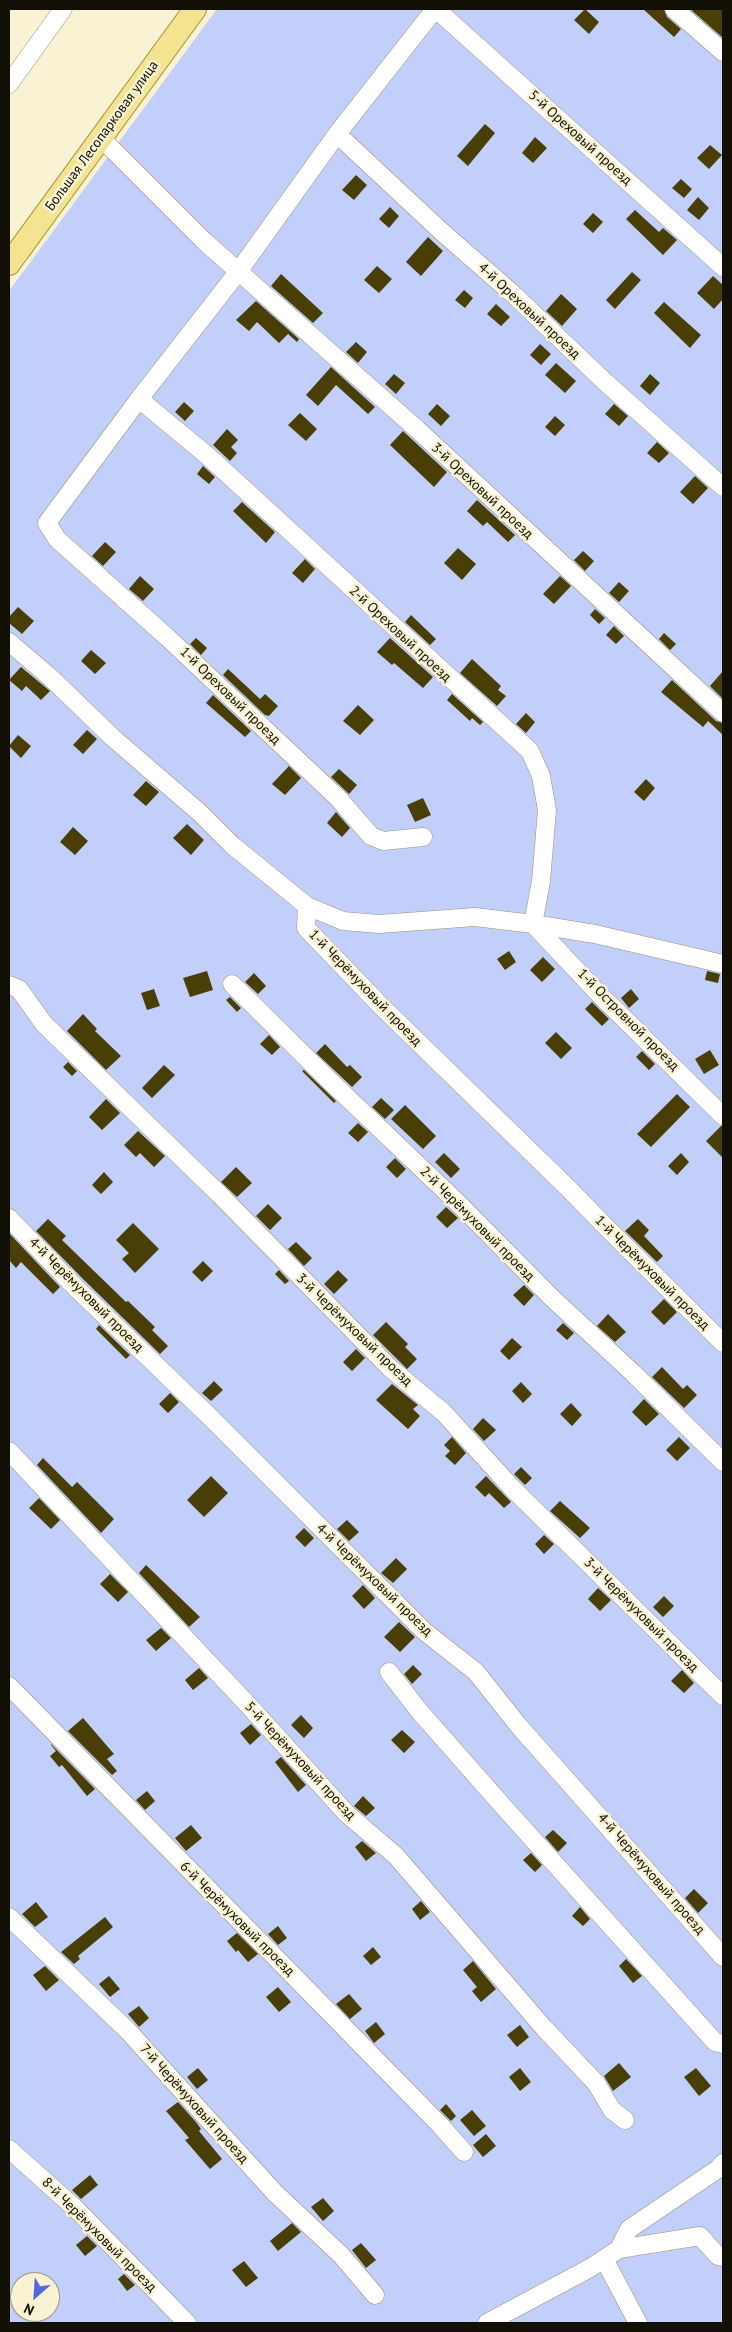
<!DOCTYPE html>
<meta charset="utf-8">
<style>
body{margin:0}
#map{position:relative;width:732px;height:2332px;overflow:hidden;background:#f9f3d4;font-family:"PT Sans",sans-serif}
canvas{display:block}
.frame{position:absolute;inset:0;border:10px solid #120f05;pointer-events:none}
.north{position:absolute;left:10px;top:2272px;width:50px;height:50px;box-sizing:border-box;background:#f9f3d4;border:1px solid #9d9881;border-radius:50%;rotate:206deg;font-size:14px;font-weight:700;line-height:20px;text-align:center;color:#120f05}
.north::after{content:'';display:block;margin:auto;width:18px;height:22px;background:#5269df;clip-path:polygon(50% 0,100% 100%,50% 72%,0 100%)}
</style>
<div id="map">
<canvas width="732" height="2332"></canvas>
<div class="frame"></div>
<div class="north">N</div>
</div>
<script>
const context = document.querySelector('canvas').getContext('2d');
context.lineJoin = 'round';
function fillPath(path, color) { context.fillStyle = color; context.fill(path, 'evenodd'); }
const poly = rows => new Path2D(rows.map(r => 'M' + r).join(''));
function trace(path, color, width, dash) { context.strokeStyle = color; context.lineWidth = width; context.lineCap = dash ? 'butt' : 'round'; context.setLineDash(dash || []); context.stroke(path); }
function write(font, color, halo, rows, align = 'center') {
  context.font = font + ' "PT Sans",sans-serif'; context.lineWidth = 5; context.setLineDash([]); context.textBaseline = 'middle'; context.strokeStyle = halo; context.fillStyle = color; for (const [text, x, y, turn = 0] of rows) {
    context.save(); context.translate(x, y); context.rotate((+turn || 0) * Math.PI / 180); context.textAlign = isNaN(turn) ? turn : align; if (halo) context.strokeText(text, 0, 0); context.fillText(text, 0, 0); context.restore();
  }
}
fillPath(poly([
 [217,9,723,9,723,2323,9,2323,9,291],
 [20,2282,50,2282,50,2312,20,2312]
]), '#c1cffa');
fillPath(poly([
 [585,9,599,22,589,34,574,20],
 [643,9,664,9,667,17,681,29,674,37],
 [690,9,723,9,723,38],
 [485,124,495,133,468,166,457,156],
 [535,137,547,148,533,163,522,153],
 [710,145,722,155,709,169,697,158],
 [356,175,367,185,354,200,342,190],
 [681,179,692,189,684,198,672,188],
 [698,197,709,208,699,220,687,210],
 [390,207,399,216,389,228,379,219],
 [635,210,659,232,663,228,677,240,663,255,626,219],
 [593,213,603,222,593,233,583,224],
 [428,237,443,251,421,276,406,262],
 [377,266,392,279,379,293,364,280],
 [632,272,641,280,615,309,606,300],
 [281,274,323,313,313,323,271,286],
 [713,276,723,285,723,299,714,309,697,293],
 [464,290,473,298,465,308,455,300],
 [561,294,577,309,562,326,546,311],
 [256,301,299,339,297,342,288,334,279,343,257,322,249,331,236,320],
 [664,302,701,335,690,348,654,313],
 [496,304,510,317,501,326,487,314],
 [356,342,367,352,358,363,346,352],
 [540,344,551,354,541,365,530,355],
 [556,363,576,381,565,393,545,375],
 [331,367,375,407,368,414,336,385,318,406,306,395],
 [394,374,405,383,396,394,385,384],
 [650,374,660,383,650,395,640,386],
 [184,402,194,411,185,421,175,412],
 [437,404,450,416,441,426,428,414],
 [614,404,628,416,619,426,605,414],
 [300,413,317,429,306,441,288,425],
 [555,416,565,425,555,436,545,427],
 [227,429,238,440,231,447,237,453,230,461,213,445],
 [403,431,447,472,434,487,390,445],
 [657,442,669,453,659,463,647,453],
 [203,466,215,477,209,484,197,474],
 [695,476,708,488,693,504,680,492],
 [477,500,515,535,508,542,487,522,483,526,467,511],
 [242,502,275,532,266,543,233,511],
 [105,542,116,552,103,566,92,556],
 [458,548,476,564,462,580,444,563],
 [583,551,594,561,585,571,574,560],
 [305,559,315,569,303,583,292,573],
 [140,576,154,589,143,601,129,589],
 [560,576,571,586,554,604,543,594],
 [619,582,629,591,619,602,609,593],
 [18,607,34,621,22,634,9,623,9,617],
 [595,609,605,618,599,624,590,615],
 [411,615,436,639,430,645,405,622],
 [614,626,624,636,616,644,606,635],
 [664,633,676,644,670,650,659,639],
 [196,638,207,648,201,655,190,644],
 [390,638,433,677,423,688,394,663,392,665,377,652],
 [91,650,106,663,95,674,81,661],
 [472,659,501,686,498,690,506,696,497,706,460,673],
 [21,667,50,691,41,700,26,686,22,691,9,680],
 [228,669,260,699,265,694,278,706,269,716,265,715,223,675],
 [723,671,723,699,710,686],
 [672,680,716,721,723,723,723,735,708,721,703,727,661,692],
 [452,694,483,722,480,725,472,718,470,721,447,700],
 [213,695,251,731,245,737,206,703],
 [358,705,374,720,360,735,343,721],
 [526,713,535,722,526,733,516,724],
 [87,730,97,739,83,754,73,745],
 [18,735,31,746,21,758,9,746],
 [289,766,301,778,285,795,272,784],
 [339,769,357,785,349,794,331,777],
 [646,779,655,788,644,801,634,792],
 [146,781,159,792,146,806,133,795],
 [423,798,431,815,415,822,407,805],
 [336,812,350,828,342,837,327,823],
 [187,824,204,840,191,855,173,838],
 [73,827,88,841,75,855,60,842],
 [509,951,516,962,505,970,497,959],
 [543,957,555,969,542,982,530,970],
 [207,971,213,990,190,997,183,978],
 [707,971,720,974,718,983,705,980],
 [254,973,266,986,258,994,245,982],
 [154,989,160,1006,147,1010,141,993],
 [631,989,639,999,629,1008,621,998],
 [230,997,241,1008,237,1012,226,1000],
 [592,1002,609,1019,602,1026,585,1009],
 [83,1014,97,1029,95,1031,121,1056,106,1070,67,1031],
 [556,1032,572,1048,561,1059,545,1043],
 [269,1035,280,1047,272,1055,260,1044],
 [325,1044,347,1067,350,1065,362,1077,352,1087,316,1053],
 [710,1050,719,1065,704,1074,695,1059],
 [642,1051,655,1064,649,1070,636,1057],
 [68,1062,77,1071,72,1076,63,1067],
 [164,1065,175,1075,152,1098,142,1088],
 [304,1070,336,1101,334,1103,302,1071],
 [677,1094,690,1107,651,1147,637,1134],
 [381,1098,394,1110,385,1119,372,1107],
 [106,1099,120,1113,102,1130,89,1117],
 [405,1105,436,1136,423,1149,391,1119],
 [358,1123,368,1132,358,1142,348,1133],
 [721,1126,723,1126,723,1158,706,1141],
 [138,1131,165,1156,154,1167,140,1153,136,1157,124,1145],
 [444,1153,460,1169,451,1178,435,1162],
 [681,1153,689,1162,677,1175,668,1166],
 [395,1158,406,1169,397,1178,386,1167],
 [236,1167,252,1183,237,1197,221,1182],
 [104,1172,113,1182,101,1194,92,1185],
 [268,1204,282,1218,270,1230,256,1216],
 [446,1207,458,1218,447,1228,436,1217],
 [48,1219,66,1236,62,1240,126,1302,128,1301,155,1327,152,1330,168,1346,160,1354,84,1280,36,1231],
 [638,1219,649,1230,644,1236,663,1256,657,1262,625,1231],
 [133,1223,159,1249,135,1273,122,1259,129,1253,116,1240],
 [9,1233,60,1287,53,1294,21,1262,16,1268,9,1260],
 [296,1242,312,1258,304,1266,288,1249],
 [203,1261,213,1271,202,1282,192,1272],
 [279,1270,289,1281,285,1284,275,1274],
 [338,1270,348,1280,334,1294,324,1284],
 [524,1285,534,1295,524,1306,513,1295],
 [664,1299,677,1312,664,1325,651,1312],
 [608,1314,626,1332,615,1342,597,1326],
 [386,1322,408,1344,405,1347,417,1359,407,1369,373,1335],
 [563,1323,574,1333,567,1340,556,1330],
 [99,1325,130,1355,126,1359,96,1329],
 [512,1338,522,1347,509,1360,500,1351],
 [356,1349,365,1358,352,1371,343,1362],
 [662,1367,683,1389,687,1385,697,1395,684,1408,652,1377],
 [214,1381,223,1390,211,1401,202,1393],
 [521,1382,532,1394,523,1403,512,1391],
 [392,1384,418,1405,413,1409,420,1416,408,1429,376,1400],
 [170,1393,179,1402,168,1413,159,1404],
 [644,1399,659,1414,646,1426,632,1412],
 [571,1403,582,1415,572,1426,560,1414],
 [483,1418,496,1430,484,1441,473,1429],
 [452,1437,466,1453,455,1465,445,1456,450,1451,444,1445],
 [679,1437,690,1448,677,1461,666,1450],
 [43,1458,72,1487,77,1482,114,1519,101,1533,37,1465],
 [521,1467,532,1478,525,1485,514,1474],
 [211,1476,228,1493,204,1517,187,1500],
 [486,1476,511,1502,504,1508,489,1493,485,1497,475,1487],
 [39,1498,60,1520,51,1529,29,1508],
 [560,1501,590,1528,580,1538,550,1511],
 [347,1520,359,1532,349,1541,337,1529],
 [304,1528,314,1538,305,1547,295,1537],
 [544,1535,554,1544,544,1554,535,1544],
 [396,1558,407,1569,393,1583,381,1573],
 [146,1565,200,1617,189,1627,139,1573],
 [110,1574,128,1592,118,1602,100,1584],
 [363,1585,375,1598,364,1609,352,1596],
 [598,1588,611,1600,600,1611,588,1599],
 [664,1596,674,1606,663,1617,653,1607],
 [399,1622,415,1637,400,1652,384,1637],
 [161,1628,171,1638,156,1651,146,1640],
 [413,1665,422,1674,412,1684,404,1674],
 [199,1668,208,1678,193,1690,185,1680],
 [682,1670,694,1683,684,1693,671,1681],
 [301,1715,313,1728,304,1738,291,1725],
 [83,1718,114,1754,107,1759,117,1771,112,1775,68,1731],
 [251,1724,261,1735,250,1745,240,1733],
 [402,1730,415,1742,404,1753,391,1740],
 [51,1745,51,1744,95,1789,87,1796,62,1765,59,1767,50,1756,56,1751],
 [281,1757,306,1785,298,1792,275,1762],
 [147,1791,155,1801,145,1810,136,1800],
 [363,1796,375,1808,366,1816,354,1806],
 [191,1825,202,1838,186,1851,175,1838],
 [553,1830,567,1843,558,1852,545,1837],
 [362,1841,376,1853,366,1861,355,1847],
 [531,1853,542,1865,535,1872,523,1860],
 [694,1889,708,1903,698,1913,685,1898],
 [421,1901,430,1912,420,1920,412,1909],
 [36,1902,48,1917,35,1927,22,1914],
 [580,1907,590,1919,583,1926,572,1916],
 [105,1917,113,1927,78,1956,80,1959,74,1964,61,1952],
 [278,1926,287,1938,278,1945,268,1934],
 [237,1933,258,1954,248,1962,238,1950,236,1952,227,1941],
 [373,1947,381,1957,371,1965,363,1956],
 [626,1959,642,1976,633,1983,619,1966],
 [473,1961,496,1989,481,2002,472,1991,477,1987,463,1970],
 [45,1966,59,1980,46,1991,33,1975],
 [109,1976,120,1989,110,1997,99,1984],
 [278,1987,291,2002,279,2012,266,1997],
 [349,1994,362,2009,350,2019,336,2004],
 [139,2006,149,2018,139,2027,128,2014],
 [376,2022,385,2034,374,2043,365,2031],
 [520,2025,529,2037,517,2047,507,2035],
 [619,2063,631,2077,613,2091,604,2076],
 [198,2068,208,2080,197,2089,187,2077],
 [520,2068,531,2082,520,2091,509,2077],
 [696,2068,711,2086,699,2096,684,2077],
 [178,2102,196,2122,201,2129,199,2131,222,2159,210,2169,185,2140,189,2138,166,2111],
 [446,2104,456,2116,451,2121,440,2110],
 [472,2110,486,2126,474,2136,460,2120],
 [486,2134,496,2146,483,2157,473,2145],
 [90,2175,98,2185,81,2199,72,2190],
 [323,2198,334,2211,323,2221,311,2207],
 [292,2223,301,2232,278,2251,270,2241],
 [87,2236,97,2246,85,2256,76,2245],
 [361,2243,376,2260,366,2268,352,2250],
 [244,2261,258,2278,246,2287,232,2270],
 [124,2274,135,2285,127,2291,118,2279]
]), '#483e06');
const minor = poly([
 [436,9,723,267],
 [674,9,723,52],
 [9,84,63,9],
 [337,134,442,232,513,294,604,381,723,487],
 [101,138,204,241,418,430,723,713],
 [139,399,209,457,530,751,541,776,547,810,541,881,533,924,599,994,723,1116],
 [9,642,51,678,112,737,200,813,232,845,307,906,306,928,381,1006,569,1189,605,1226,723,1343],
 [423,837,383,841,371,836,339,799,168,638,57,539,47,523,139,399,238,272,337,134,435,9],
 [307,906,343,921,379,924,475,917,533,924,595,934,723,964],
 [232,984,333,1084,460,1205,552,1298,633,1373,723,1462],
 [9,985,19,989,44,1024,219,1194,390,1368,444,1413,513,1489,723,1696],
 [9,1218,76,1288,210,1417,424,1631,476,1672,518,1725,723,1957],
 [9,1451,251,1708,346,1813,396,1856,544,2028,596,2083,612,2110,625,2120],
 [389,1672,420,1712,502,1805,715,2042,723,2044],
 [9,1686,440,2125,464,2152],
 [9,1917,128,2031,275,2193,341,2255,375,2295],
 [9,2149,76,2209,187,2323],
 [619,2249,700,2236,718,2256,723,2257],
 [604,2259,638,2323],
 [487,2323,590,2268,619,2249,629,2229,718,2169,723,2163]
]);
const major = poly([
 [9,264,195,9]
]);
trace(minor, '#989276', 19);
trace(major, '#a08e32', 24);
trace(minor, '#fff', 18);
trace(major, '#f4e492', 22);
write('14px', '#120f05', '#f9f3d4', [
 ["Большая Лесопарковая улица",102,136,-54],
 ["5-й Ореховый проезд",580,138,42],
 ["4-й Ореховый проезд",529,311,43],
 ["3-й Ореховый проезд",482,491,43],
 ["2-й Ореховый проезд",400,634,43],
 ["1-й Ореховый проезд",230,696,44],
 ["1-й Черёмуховый проезд",365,988,46],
 ["1-й Островной проезд",628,1020,45],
 ["2-й Черёмуховый проезд",477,1224,45],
 ["1-й Черёмуховый проезд",652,1273,45],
 ["4-й Черёмуховый проезд",86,1295,45],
 ["3-й Черёмуховый проезд",354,1330,44],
 ["4-й Черёмуховый проезд",374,1580,44],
 ["3-й Черёмуховый проезд",641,1615,45],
 ["5-й Черёмуховый проезд",300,1761,47],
 ["4-й Черёмуховый проезд",651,1874,49],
 ["6-й Черёмуховый проезд",237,1919,45],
 ["7-й Черёмуховый проезд",194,2104,48],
 ["8-й Черёмуховый проезд",99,2235,45]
]);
</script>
